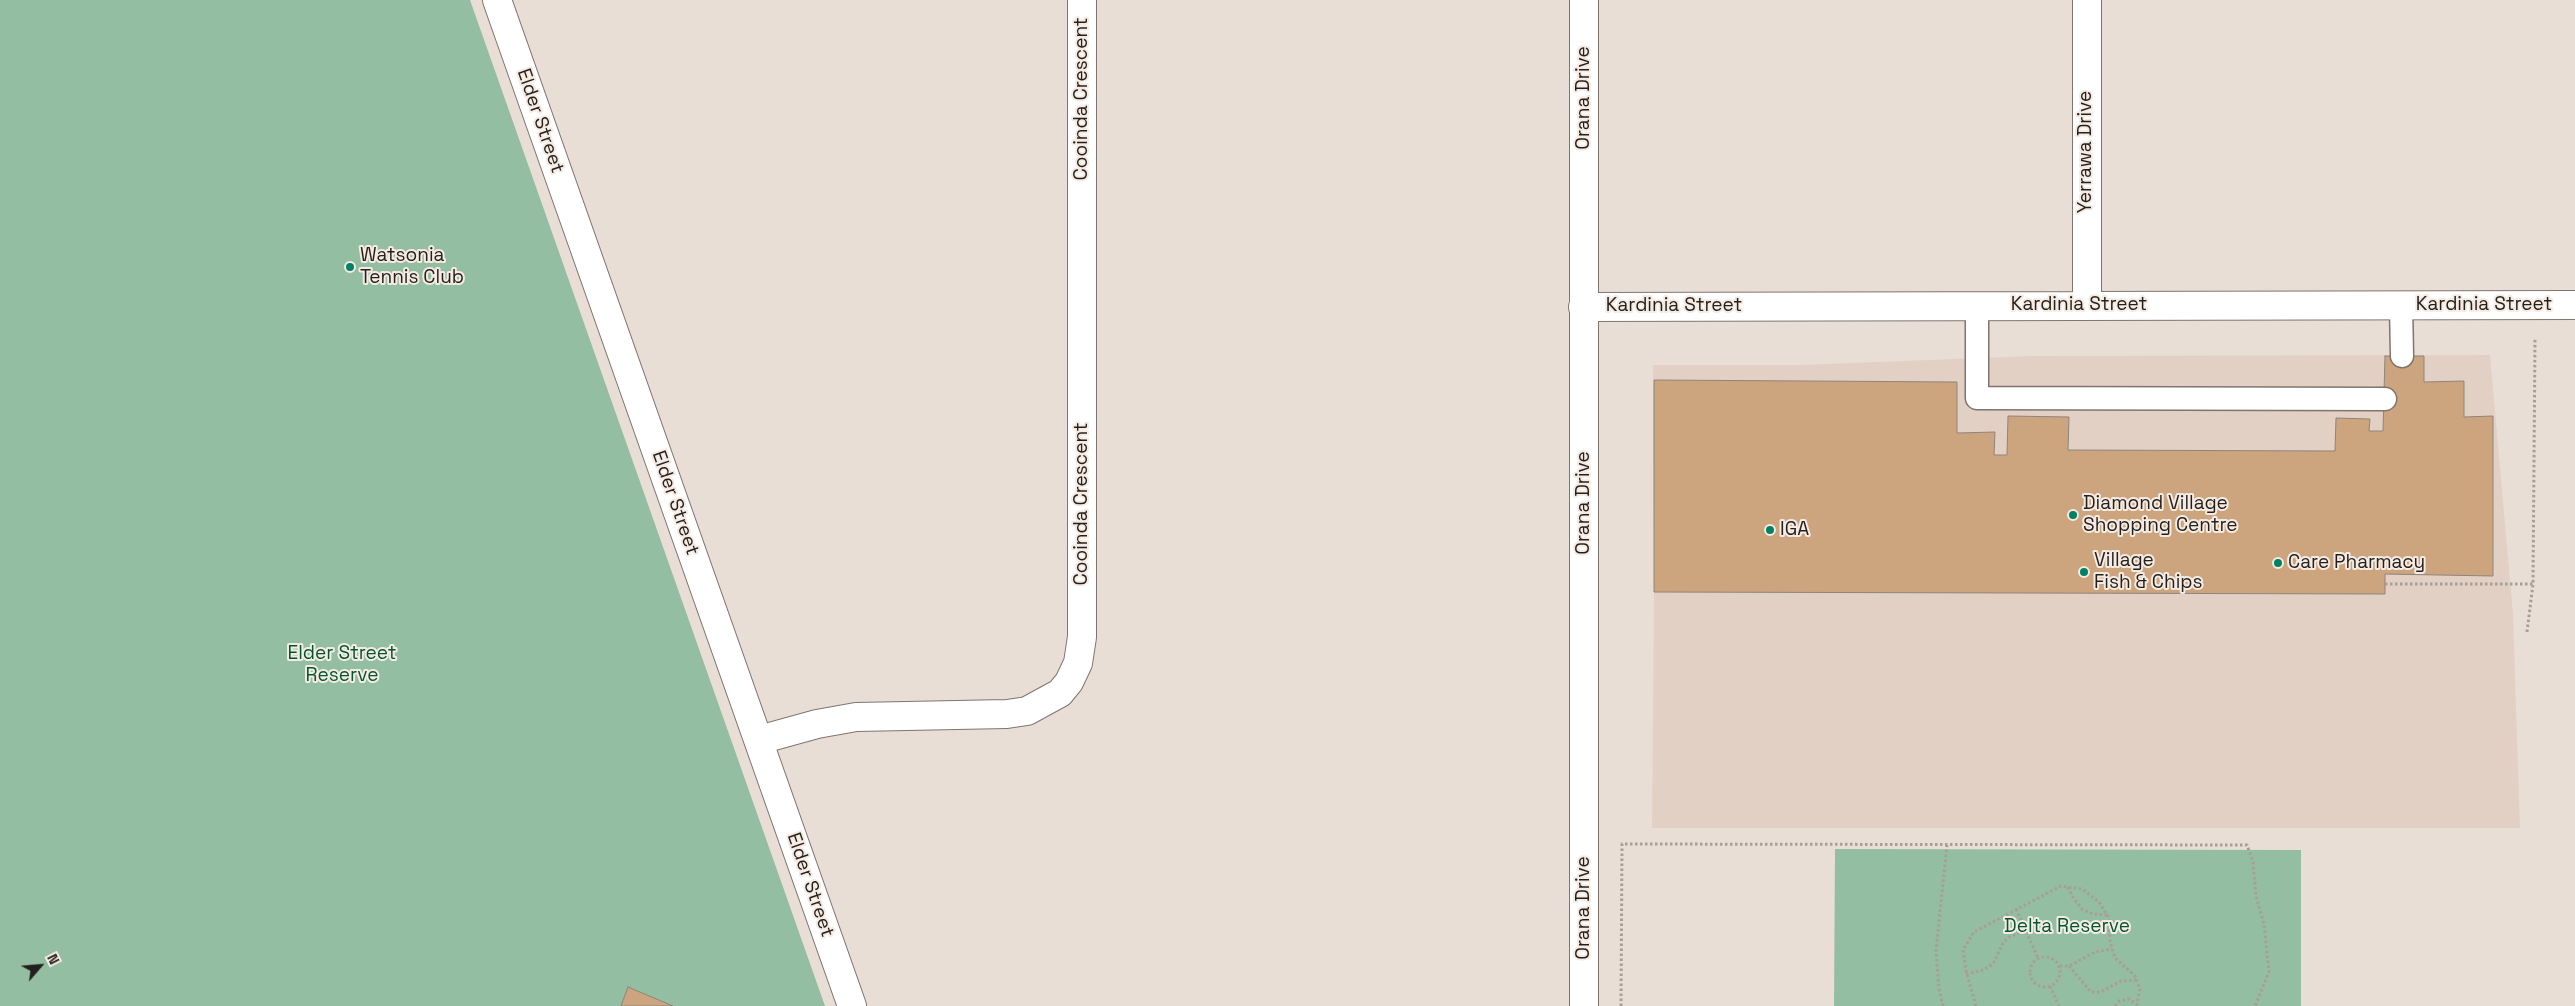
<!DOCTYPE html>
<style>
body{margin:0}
#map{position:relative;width:2575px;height:1006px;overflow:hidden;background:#e9ded6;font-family:"Space Grotesk",sans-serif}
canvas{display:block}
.north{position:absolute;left:15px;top:941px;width:50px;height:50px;-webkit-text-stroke:4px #f6ebe3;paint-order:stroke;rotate:63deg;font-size:14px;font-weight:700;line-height:20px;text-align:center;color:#231f1c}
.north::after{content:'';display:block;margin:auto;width:18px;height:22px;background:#231f1c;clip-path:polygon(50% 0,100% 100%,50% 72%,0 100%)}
</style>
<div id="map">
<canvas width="2575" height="1006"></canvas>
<div class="north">N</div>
</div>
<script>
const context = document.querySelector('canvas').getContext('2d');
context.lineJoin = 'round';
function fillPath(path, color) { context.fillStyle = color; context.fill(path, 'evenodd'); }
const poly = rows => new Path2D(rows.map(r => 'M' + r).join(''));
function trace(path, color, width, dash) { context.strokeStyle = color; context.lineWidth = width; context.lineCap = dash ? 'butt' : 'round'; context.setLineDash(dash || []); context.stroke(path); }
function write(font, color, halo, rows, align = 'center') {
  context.font = font + ' "Space Grotesk",sans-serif'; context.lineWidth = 4; context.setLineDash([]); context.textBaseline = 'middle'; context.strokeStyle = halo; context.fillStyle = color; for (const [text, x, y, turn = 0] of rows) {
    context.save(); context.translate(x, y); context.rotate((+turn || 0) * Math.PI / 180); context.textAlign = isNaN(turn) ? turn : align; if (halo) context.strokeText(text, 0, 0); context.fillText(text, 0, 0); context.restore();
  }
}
fillPath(poly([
 [2490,355,2513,614,2520,828,1652,828,1654,592,1653,365,1802,365,2030,356]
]), '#e2d0c5');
fillPath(poly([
 [0,0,470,0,825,1006,0,1006],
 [1835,849,2301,850,2301,1006,1834,1006]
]), '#94bea1');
const building = poly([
 [2385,356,2424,356,2424,382,2464,381,2464,417,2493,416,2493,576,2385,574,2385,594,1654,592,1654,380,1957,382,1957,433,1995,432,1994,455,2007,455,2008,416,2069,417,2068,450,2335,451,2336,418,2370,419,2369,431,2383,431,2385,356],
 [628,987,673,1006,621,1006,628,987]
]);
fillPath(building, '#cca47e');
trace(building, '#8e857d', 1);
const service = poly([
 [1977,305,1977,398,2385,399],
 [2401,305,2402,356]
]);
const minor = poly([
 [1584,0,1584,1006],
 [2087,304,2087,0],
 [1583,307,2575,305],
 [759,740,817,724,856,717,1007,714,1027,711,1060,693,1069,682,1078,663,1082,637,1082,0]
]);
const tertiary = poly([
 [497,0,852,1006]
]);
trace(service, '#7f756f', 25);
trace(minor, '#7f756f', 30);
trace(tertiary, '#7f756f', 30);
trace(poly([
 [2385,584,2533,584],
 [2527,632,2533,584,2535,338],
 [2068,887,2074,899,2082,909,2093,914,2107,915],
 [2016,909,2038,958],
 '2030 972a15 15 0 1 1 30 0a15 15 0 1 1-30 0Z',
 [2060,966,2069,966,2095,952,2112,949],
 [2069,966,2091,992,2101,992,2121,981,2136,980],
 [1966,974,1983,970,1993,964,2003,943,2009,937,2025,930],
 [2050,986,2059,1006],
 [1621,1006,1622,844,2247,845,2253,862,2256,896,2264,924,2269,972,2255,1006],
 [1943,1006,1939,989,1936,951,1947,845],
 [1976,1006,1966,971,1963,950,1974,932,2061,886,2082,889,2099,902,2109,918,2110,941,2115,958,2135,976,2140,989,2137,1003],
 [2115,1006,2119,1001,2129,999,2139,1006]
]), '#a79e98', 3, [2.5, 2.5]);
trace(service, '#fff', 22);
trace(minor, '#fff', 28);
trace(tertiary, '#fff', 28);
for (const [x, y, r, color] of [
 [350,267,5,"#008264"],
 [2073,515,5,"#008264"],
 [1770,530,5,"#008264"],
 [2278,563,5,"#008264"],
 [2084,572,5,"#008264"]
]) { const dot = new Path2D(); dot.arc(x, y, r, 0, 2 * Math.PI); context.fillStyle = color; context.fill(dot); trace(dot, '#f6ebe3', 2); }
write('19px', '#231f1c', '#f6ebe3', [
 ["Orana Drive",1584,98,-90],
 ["Cooinda Crescent",1082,99,-90],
 ["Elder Street",540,121,71],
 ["Yerrawa Drive",2086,152,-90],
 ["Kardinia Street",2079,305],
 ["Kardinia Street",2484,305],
 ["Kardinia Street",1674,306],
 ["Elder Street",675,503,71],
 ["Orana Drive",1584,503,-90],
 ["Cooinda Crescent",1082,504,-90],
 ["Elder Street",810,885,71],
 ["Orana Drive",1584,908,-90]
]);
write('19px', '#231f1c', '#f6ebe3', [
 ["Watsonia",360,256],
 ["Tennis Club",360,278],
 ["Diamond Village",2083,504],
 ["Shopping Centre",2083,526],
 ["IGA",1780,530],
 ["Village",2094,561],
 ["Fish & Chips",2094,583],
 ["Care Pharmacy",2288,563]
], 'left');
write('19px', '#00572e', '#f6ebe3', [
 ["Elder Street",342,654],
 ["Reserve",342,676],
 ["Delta Reserve",2067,927]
]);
</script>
